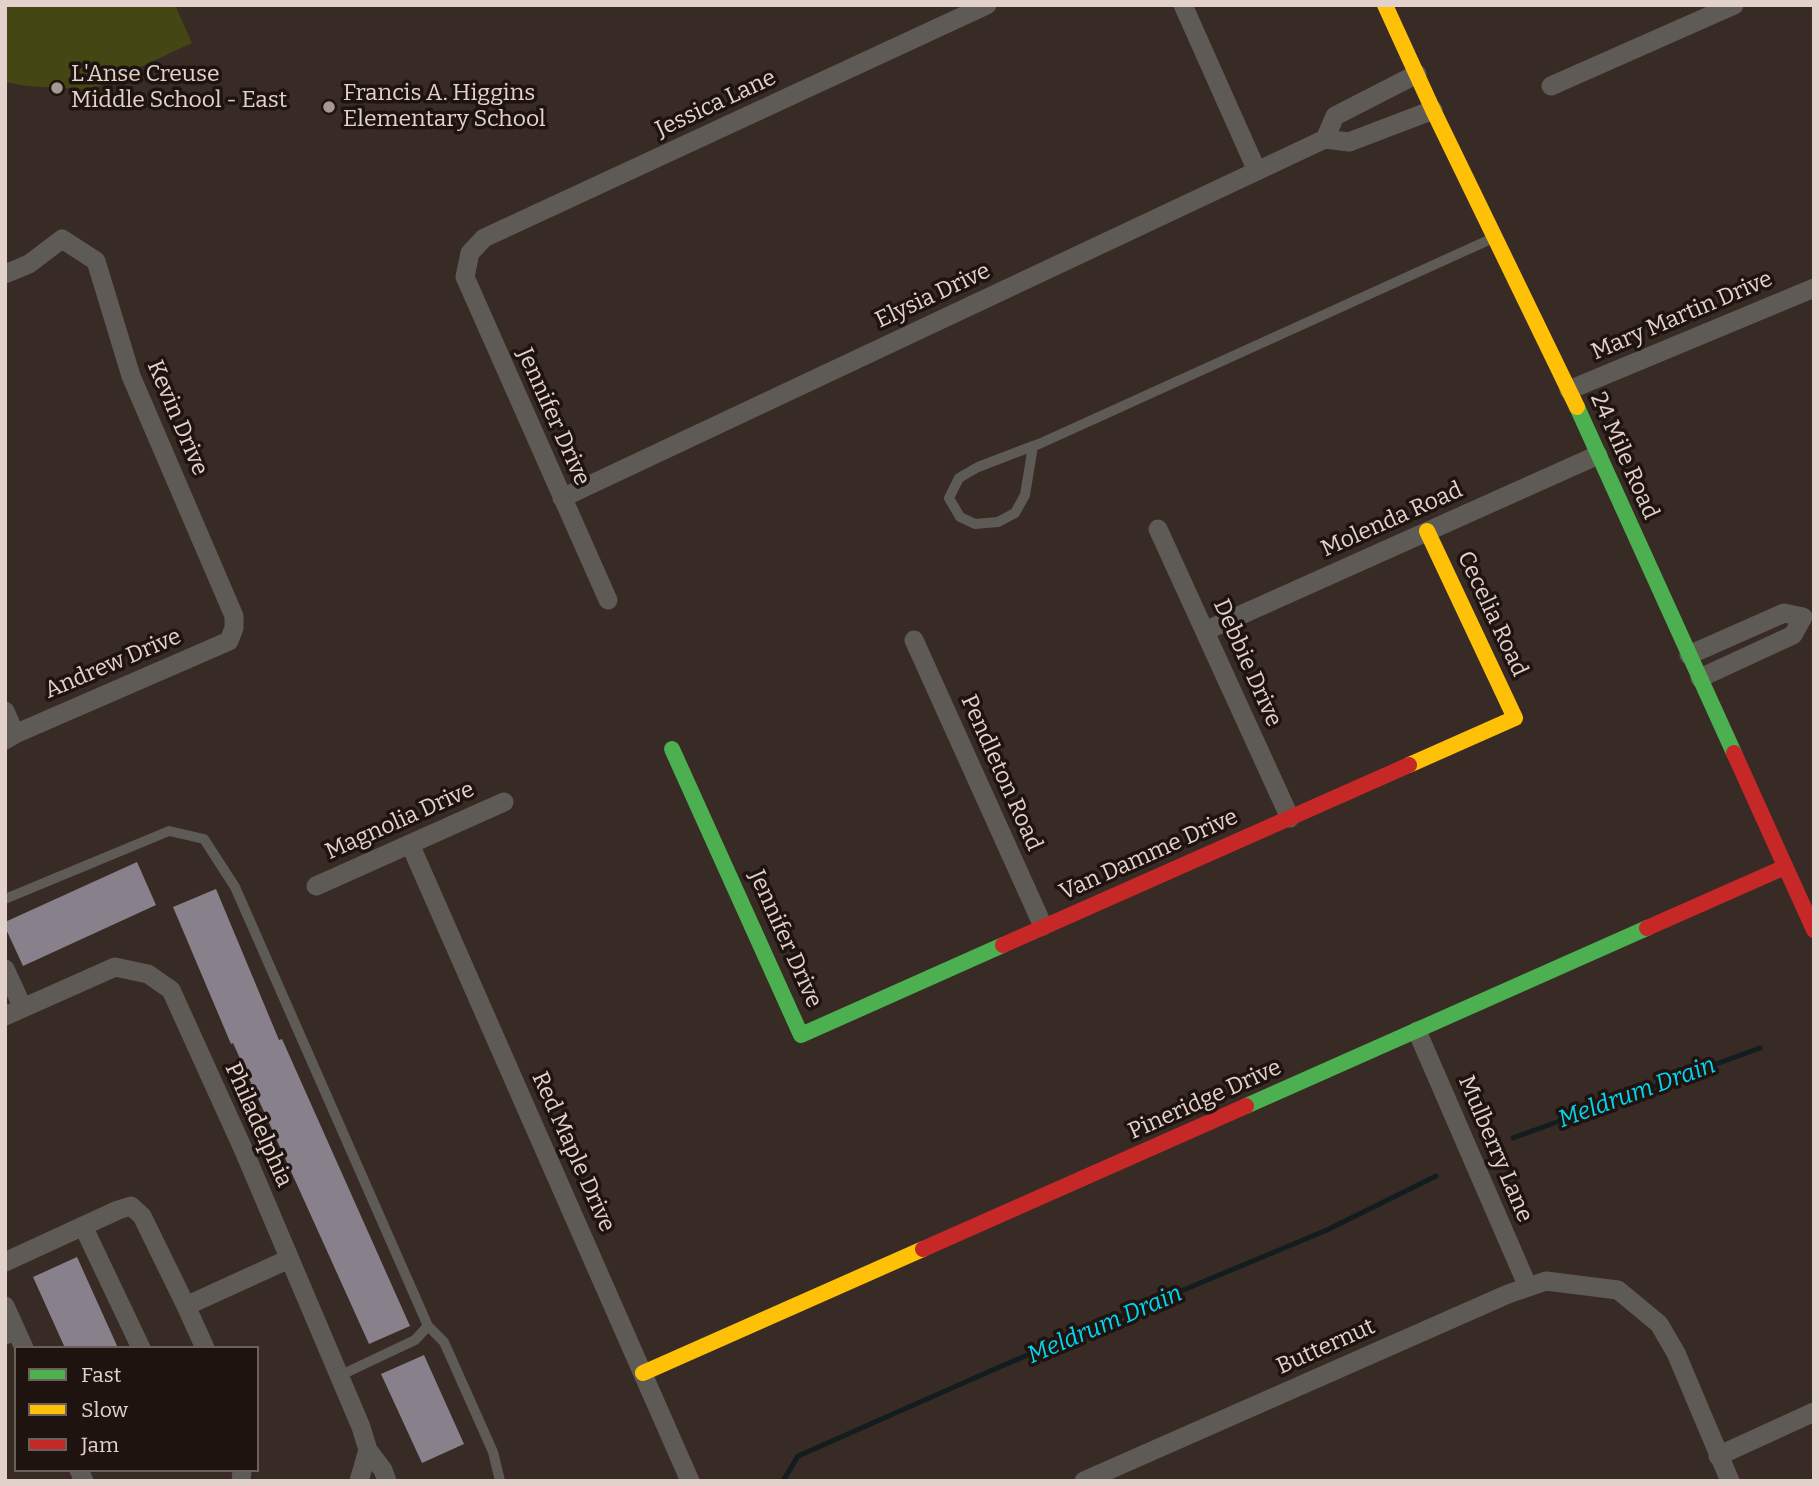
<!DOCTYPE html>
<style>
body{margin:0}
#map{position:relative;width:1819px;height:1486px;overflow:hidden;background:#382a24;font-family:Bitter,serif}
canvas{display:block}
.frame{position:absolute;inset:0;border:7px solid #e3d2cb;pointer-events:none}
.legend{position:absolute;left:14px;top:1346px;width:245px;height:126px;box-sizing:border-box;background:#1e130e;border:2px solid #6d5f5a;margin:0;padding:9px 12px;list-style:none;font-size:21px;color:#e3d2cb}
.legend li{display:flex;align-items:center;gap:14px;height:35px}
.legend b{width:35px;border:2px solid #6d5f5a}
</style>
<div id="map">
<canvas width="1819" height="1486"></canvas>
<div class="frame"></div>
<ul class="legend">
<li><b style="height:9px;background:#4caf50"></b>Fast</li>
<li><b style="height:9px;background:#ffc107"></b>Slow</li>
<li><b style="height:9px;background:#c62828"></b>Jam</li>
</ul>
</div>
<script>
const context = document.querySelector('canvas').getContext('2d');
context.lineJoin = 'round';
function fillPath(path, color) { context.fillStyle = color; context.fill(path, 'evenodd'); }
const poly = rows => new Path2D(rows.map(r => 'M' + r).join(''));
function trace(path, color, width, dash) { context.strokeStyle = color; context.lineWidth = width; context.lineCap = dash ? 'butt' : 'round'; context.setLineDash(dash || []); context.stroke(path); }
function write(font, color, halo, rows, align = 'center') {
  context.font = font + ' Bitter,serif'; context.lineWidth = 7; context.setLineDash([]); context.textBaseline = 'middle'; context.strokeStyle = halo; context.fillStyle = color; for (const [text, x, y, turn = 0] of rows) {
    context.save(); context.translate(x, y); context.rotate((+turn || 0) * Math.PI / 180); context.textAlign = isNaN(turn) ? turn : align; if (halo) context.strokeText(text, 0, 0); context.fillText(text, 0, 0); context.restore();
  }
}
fillPath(poly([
 [5,5,175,5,192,43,91,90,27,86,5,82]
]), '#444714');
trace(poly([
 [1513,1138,1760,1048],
 [783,1481,798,1456,1004,1365,1327,1230,1436,1176]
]), '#111d1f', 5);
fillPath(poly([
 [137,862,156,905,23,966,5,927,5,922],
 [216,889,279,1040,282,1039,410,1326,369,1344,233,1043,231,1044,173,907],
 [77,1257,118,1348,65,1348,33,1277],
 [424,1355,464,1444,422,1463,381,1374]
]), '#88818b');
trace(poly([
 [1033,446,1025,495,1015,513,998,522,975,524,960,517,949,498,959,478,978,467,1033,446,1039,444,1491,239],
 [5,899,169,831,204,839,235,887,428,1326,415,1340,339,1376],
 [428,1326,444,1342,493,1452,500,1481],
 [5,1340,18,1334]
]), '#5e5a55', 10);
trace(poly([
 [1183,5,1257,171],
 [1551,86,1734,5],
 [1325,139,1335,116,1417,74],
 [5,274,29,264,62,239,96,261,131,376,234,616,234,628,229,641,15,734,5,740],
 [1569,390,1814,288],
 [562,498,1325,139,1349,142,1433,110],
 [1158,529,1290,818],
 [608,600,465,277,470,253,484,238,987,5],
 [1205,631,1598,455],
 [914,640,1043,926],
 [1689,655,1784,613,1803,617,1793,635,1700,678],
 [5,711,15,734],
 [410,844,690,1481],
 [316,886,504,802],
 [5,969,23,1008],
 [5,1016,115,967,148,974,171,990,244,1151,361,1427,368,1450,383,1470,387,1481],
 [1417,1031,1528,1287],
 [83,1226,141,1348],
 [5,1262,118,1210,131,1206,142,1216,186,1306,289,1259],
 [5,1306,24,1348],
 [186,1306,205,1348],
 [1718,1456,1814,1412],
 [79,1470,84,1481],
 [241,1481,242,1470],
 [359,1481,368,1450],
 [1084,1481,1508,1294,1546,1281,1618,1290,1659,1324,1676,1353,1730,1481]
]), '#5e5a55', 19);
trace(poly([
 [1577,407,1734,753],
 [672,749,801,1035,1003,945],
 [1246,1106,1647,928]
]), '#4caf50', 16);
trace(poly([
 [1385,5,1433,110,1577,407],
 [1409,765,1515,718,1427,531],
 [643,1373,923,1249]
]), '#ffc107', 16);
trace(poly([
 [1734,753,1814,930],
 [1647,928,1785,867],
 [1003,945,1409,765],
 [923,1249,1246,1106]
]), '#c62828', 16);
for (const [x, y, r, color] of [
 [57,88,7,"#a79791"],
 [329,107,7,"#a79791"]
]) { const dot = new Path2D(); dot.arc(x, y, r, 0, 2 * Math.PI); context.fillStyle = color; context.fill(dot); trace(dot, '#1e130e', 2.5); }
write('23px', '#e3d2cb', '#1e130e', [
 ["L'Anse Creuse",71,75],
 ["Middle School - East",71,101],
 ["Francis A. Higgins",343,94],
 ["Elementary School",343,120]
], 'left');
write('23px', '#e3d2cb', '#1e130e', [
 ["Jessica Lane",716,104,-25],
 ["Elysia Drive",933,296,-25],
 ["Mary Martin Drive",1682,316,-23],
 ["Jennifer Drive",553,417,66],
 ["Kevin Drive",177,418,67],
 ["24 Mile Road",1624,456,66],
 ["Molenda Road",1392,520,-24],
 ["Cecelia Road",1492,614,65],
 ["Debbie Drive",1247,663,66],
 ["Andrew Drive",113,664,-23],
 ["Pendleton Road",1001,773,66],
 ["Magnolia Drive",400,821,-24],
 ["Van Damme Drive",1149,855,-24],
 ["Jennifer Drive",785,939,66],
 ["Pineridge Drive",1205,1100,-24],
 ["Philadelphia",258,1125,66],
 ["Mulberry Lane",1495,1149,67],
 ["Red Maple Drive",573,1152,66],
 ["Butternut",1326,1347,-24]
]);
write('italic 24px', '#01d7f3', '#1e130e', [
 ["Meldrum Drain",1637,1093,-20],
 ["Meldrum Drain",1105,1325,-23]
]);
</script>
